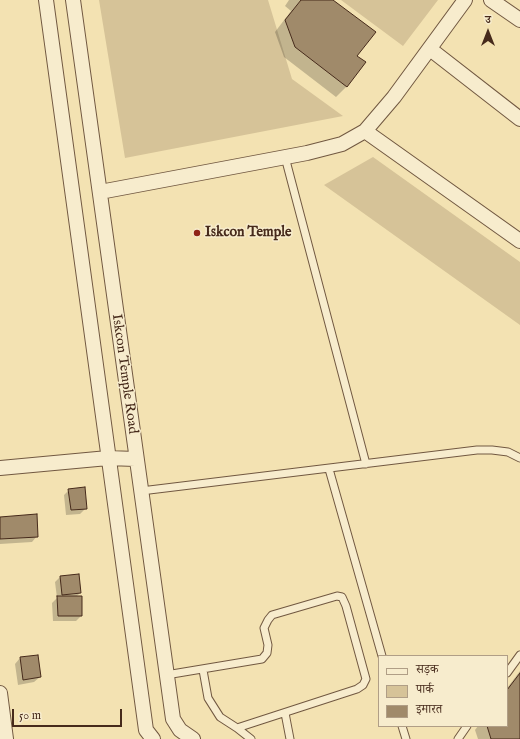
<!DOCTYPE html>
<meta charset="utf-8">
<style>
body{margin:0}
#map{position:relative;width:520px;height:739px;overflow:hidden;background:#f3e2b2;font-family:"IM FELL English","Noto Serif Devanagari",serif}
canvas{display:block}
.legend{position:absolute;left:378px;top:655px;width:130px;height:72px;box-sizing:border-box;background:#f7eccd;border:1px solid #b09e86;margin:0;padding:5px 7px;list-style:none;font-size:12px;color:#462a1b}
.legend li{display:flex;align-items:center;gap:8px;height:20px}
.legend b{width:20px;border:1px solid #b09e86}
.north{position:absolute;left:468px;top:12px;width:40px;height:40px;-webkit-text-stroke:3px #f7eccd;paint-order:stroke;rotate:0deg;font-size:11px;font-weight:700;line-height:16px;text-align:center;color:#462a1b}
.north::after{content:'';display:block;margin:auto;width:14px;height:18px;background:#462a1b;clip-path:polygon(50% 0,100% 100%,50% 72%,0 100%)}
.scale{position:absolute;left:12px;top:709px;width:110px;height:18px;box-sizing:border-box;border:2px solid #462a1b;border-top:0;padding-left:5px;font-size:12px;line-height:14px;white-space:nowrap;color:#462a1b;-webkit-text-stroke:3px #f7eccd;paint-order:stroke}
</style>
<div id="map">
<canvas width="520" height="739"></canvas>
<ul class="legend">
<li><b style="height:5px;background:#f7eccd"></b>सड़क</li>
<li><b style="height:11px;background:#d6c398"></b>पार्क</li>
<li><b style="height:11px;background:#a08a6a"></b>इमारत</li>
</ul>
<div class="north">उ</div>
<div class="scale">50 m</div>
</div>
<script>
const context = document.querySelector('canvas').getContext('2d');
context.lineJoin = 'round';
function fillPath(path, color) { context.fillStyle = color; context.fill(path, 'evenodd'); }
const poly = rows => new Path2D(rows.map(r => 'M' + r).join(''));
function trace(path, color, width, dash) { context.strokeStyle = color; context.lineWidth = width; context.lineCap = dash ? 'butt' : 'round'; context.setLineDash(dash || []); context.stroke(path); }
function write(font, color, halo, rows, align = 'center') {
  context.font = font + ' "IM FELL English",serif'; context.lineWidth = 3; context.setLineDash([]); context.textBaseline = 'middle'; context.strokeStyle = halo; context.fillStyle = color; for (const [text, x, y, turn = 0] of rows) {
    context.save(); context.translate(x, y); context.rotate((+turn || 0) * Math.PI / 180); context.textAlign = isNaN(turn) ? turn : align; if (halo) context.strokeText(text, 0, 0); context.fillText(text, 0, 0); context.restore();
  }
}
fillPath(poly([
 [99,0,268,0,292,79,343,116,125,158],
 [341,0,438,0,403,46],
 [373,157,520,262,520,325,324,185]
]), '#d6c398');
fillPath(poly([
 [289,0,332,0,347,86,336,97,284,57,275,32,291,11,285,6],
 [69,490,86,508,80,514,66,515,64,495],
 [0,518,37,536,32,542,0,544],
 [60,577,80,593,76,597,81,616,76,621,53,621,52,603,57,598,55,582],
 [20,658,40,677,34,682,18,685,15,664],
 [520,671,520,739,478,739,475,730,478,726,507,726,507,688]
]), '#0003');
const building = poly([
 [301,0,333,0,376,32,357,56,366,62,347,87,295,47,285,20,301,0],
 [85,487,87,509,71,510,68,489,85,487],
 [37,514,38,537,0,539,0,517,37,514],
 [79,574,81,593,62,595,60,576,79,574],
 [57,596,82,596,82,616,58,616,57,596],
 [38,655,41,677,23,680,20,657,38,655],
 [520,673,520,739,491,739,487,726,507,726,507,690,520,673]
]);
fillPath(building, '#a08a6a');
trace(building, '#462a1b', 1);
const service = poly([
 [285,157,366,464],
 [329,469,382,656],
 [141,491,477,450,492,450,508,452,520,458],
 [507,673,520,655],
 [166,675,262,659,267,653,268,645,264,628,268,620,272,615,337,596,342,597,346,606,366,679,363,685,357,689,237,728,220,717,208,698,203,670],
 [285,713,290,739],
 [402,726,406,739],
 [237,728,251,739],
 [458,739,467,726]
]);
const minor = poly([
 [46,0,146,730,153,739],
 [73,0,173,719,180,730,193,739],
 [491,0,520,20],
 [430,49,520,119],
 [365,131,520,241],
 [100,192,307,153,342,144,365,131,394,97,465,0],
 [0,468,108,458,135,459],
 [0,693,6,739]
]);
trace(service, '#715841', 9);
trace(minor, '#715841', 16);
trace(service, '#f7eccd', 7);
trace(minor, '#f7eccd', 14);
for (const [x, y, r, color] of [
 [197,233,4,"#8f2418"]
]) { const dot = new Path2D(); dot.arc(x, y, r, 0, 2 * Math.PI); context.fillStyle = color; context.fill(dot); trace(dot, '#f7eccd', 1.5); }
write('bold 14px', '#462a1b', '#f7eccd', [
 ["Iskcon Temple",205,233]
], 'left');
write('14px', '#462a1b', '#f7eccd', [
 ["Iskcon Temple Road",124,374,82]
]);
</script>
